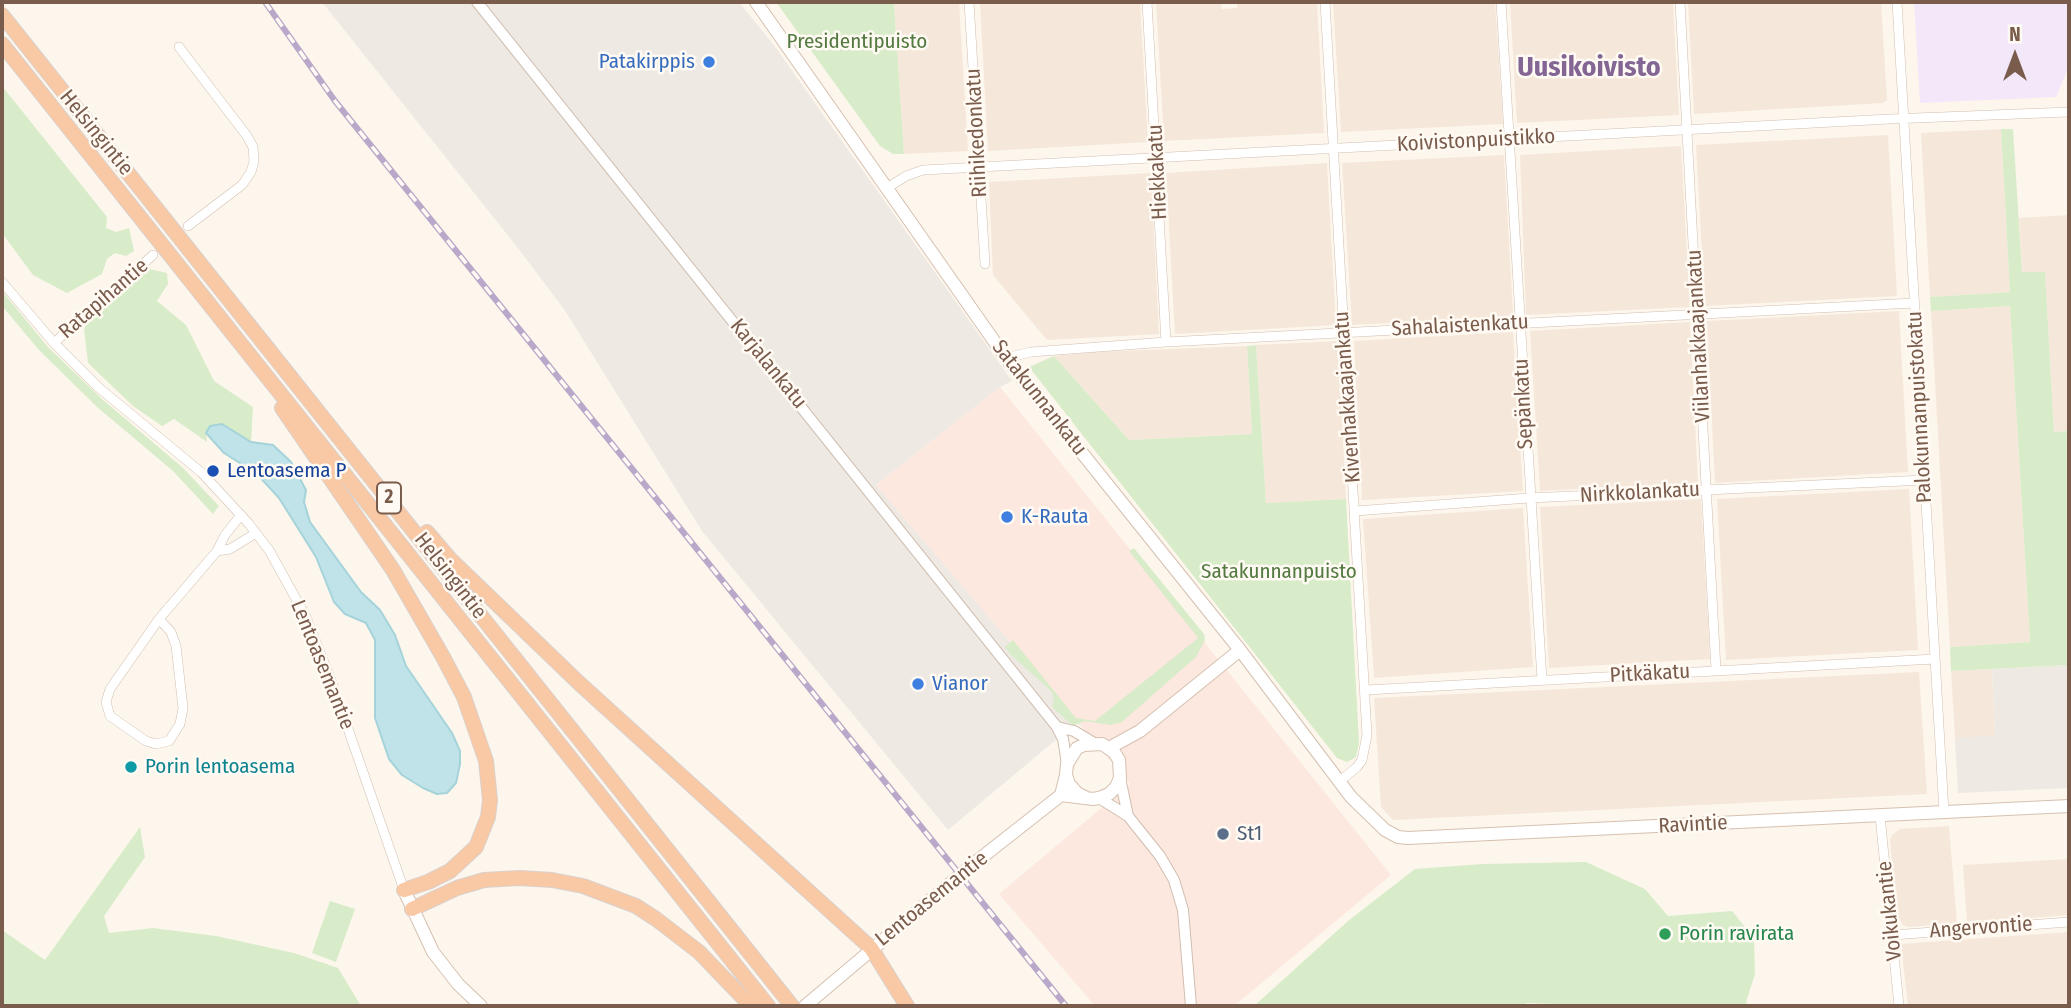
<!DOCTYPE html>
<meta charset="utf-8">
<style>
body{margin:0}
#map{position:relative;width:2071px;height:1008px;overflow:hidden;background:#fdf6ec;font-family:"Fira Sans Condensed",sans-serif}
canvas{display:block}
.frame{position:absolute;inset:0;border:4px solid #7a5c4d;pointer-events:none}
.north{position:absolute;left:1980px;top:21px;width:70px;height:70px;-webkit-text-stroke:5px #fffaf3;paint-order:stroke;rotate:0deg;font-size:19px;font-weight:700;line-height:28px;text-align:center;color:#7a5c4d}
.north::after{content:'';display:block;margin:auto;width:24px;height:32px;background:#7a5c4d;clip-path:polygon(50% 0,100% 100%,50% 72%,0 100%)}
</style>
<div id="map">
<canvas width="2071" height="1008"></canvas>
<div class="frame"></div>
<div class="north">N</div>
</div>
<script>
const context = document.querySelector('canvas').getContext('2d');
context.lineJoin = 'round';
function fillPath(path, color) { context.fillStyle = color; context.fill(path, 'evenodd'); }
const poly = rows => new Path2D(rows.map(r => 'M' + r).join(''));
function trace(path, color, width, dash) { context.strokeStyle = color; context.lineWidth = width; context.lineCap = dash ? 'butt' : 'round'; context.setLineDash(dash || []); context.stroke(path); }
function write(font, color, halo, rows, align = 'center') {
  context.font = font + ' "Fira Sans Condensed",sans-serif'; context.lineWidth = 5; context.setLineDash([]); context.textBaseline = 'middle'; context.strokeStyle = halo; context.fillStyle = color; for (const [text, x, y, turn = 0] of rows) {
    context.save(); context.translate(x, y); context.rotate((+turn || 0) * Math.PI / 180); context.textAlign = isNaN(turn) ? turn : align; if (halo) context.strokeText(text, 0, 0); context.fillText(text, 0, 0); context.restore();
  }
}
fillPath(poly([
 [894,2,959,2,968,151,904,154],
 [980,2,1140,2,1148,142,988,151],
 [1156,2,1221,2,1222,9,1237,8,1237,2,1317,2,1324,133,1164,141],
 [1333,2,1495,2,1503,124,1341,132],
 [1510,2,1673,2,1679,115,1517,123],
 [1688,2,1881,2,1887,100,1883,103,1694,114],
 [2001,129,2010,292,1930,297,1921,133],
 [1888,135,1897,296,1705,306,1696,145],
 [1681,146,1690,307,1526,315,1520,155],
 [1504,155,1513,313,1510,316,1352,325,1342,163],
 [1327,163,1336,325,1175,334,1166,173],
 [1151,173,1159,334,1047,340,993,275,989,182],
 [2069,215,2069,431,2054,432,2045,273,2022,273,2019,218],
 [2010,306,2030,642,1950,647,1931,311],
 [1899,311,1908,472,1715,483,1707,321],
 [1690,322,1698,483,1540,491,1530,331],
 [1513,332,1523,491,1362,500,1354,341],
 [1338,341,1346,499,1266,503,1256,345],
 [1247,346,1252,434,1129,440,1054,356,1093,352],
 [1909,489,1918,650,1726,660,1717,499],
 [1701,499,1710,659,1549,668,1540,507],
 [1523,508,1533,667,1374,678,1363,519],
 [1992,669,1995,736,1955,738,1951,671],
 [1919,672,1927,794,1393,820,1381,807,1374,698],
 [1949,826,1957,923,1909,927,1903,925,1897,915,1890,840,1892,835,1900,829],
 [2069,859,2069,915,1967,923,1963,865],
 [2069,932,2069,1006,1908,1006,1901,944]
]), '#f5e8da');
fillPath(poly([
 [1000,387,1391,875,1234,1006,1095,1006,999,894,1130,784,876,485]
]), '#fde8e0');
fillPath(poly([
 [322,2,739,2,776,48,1012,381,1000,387,876,485,1074,717,1057,739,948,830,702,531,564,309,514,243],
 [2069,665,2069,788,1958,793,1955,738,1995,735,1992,669]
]), '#efe9e4');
fillPath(poly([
 [1914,2,2069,2,2069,66,2056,97,1920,103]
]), '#f3e8fa');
fillPath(poly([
 [776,2,894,2,904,154,893,154,880,146],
 [2,86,107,217,106,228,116,232,129,228,134,251,126,256,115,253,107,259,102,274,67,293,33,275,2,233],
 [2001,129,2013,129,2022,272,2045,272,2054,432,2069,431,2069,665,1951,671,1950,647,2030,642,2010,306,1931,311,1930,297,2010,292],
 [149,269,167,273,168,284,157,301,186,325,214,381,253,407,251,442,222,424,210,427,206,433,207,442,174,419,162,426,133,406,88,363,84,329,94,312],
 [2,291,48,347,102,399,182,467,219,506,213,514,173,471,97,407,39,350,2,306],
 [1256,345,1266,503,1346,499,1359,743,1356,757,1347,762,1337,758,1029,367,1054,356,1129,440,1252,434,1247,346],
 [1134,548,1204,634,1205,640,1196,657,1122,722,1111,725,1085,721,1073,726,1052,707,1054,698,1051,691,1010,654,1005,647,1013,640,1076,718,1095,721,1198,638,1129,551],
 [140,827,145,857,104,916,109,933,153,928,216,936,294,953,338,968,361,1006,2,1006,2,930,45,960],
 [1586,862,1645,889,1668,916,1732,911,1754,938,1755,974,1746,1002,1749,1006,1557,1006,1556,1004,1527,1003,1520,1006,1254,1006,1348,921,1415,869,1482,864],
 [330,901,355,909,336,962,312,953]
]), '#d8ecc9');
const water = poly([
 [222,424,251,442,273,445,291,462,306,490,304,502,310,522,361,592,380,610,395,635,406,666,452,733,460,751,460,764,456,783,447,793,437,794,423,788,402,775,389,759,375,718,375,640,366,623,345,614,334,602,316,557,279,498,257,474,224,453,206,433,210,426,222,424]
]);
fillPath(water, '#bfe3e8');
trace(water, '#a5d3da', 2);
const minor = poly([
 [969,2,985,264],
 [1147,2,1166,342],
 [1325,2,1367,735,1362,760,1357,767,1340,781],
 [1501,2,1542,680],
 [1680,2,1716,670],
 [1897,2,1944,813],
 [179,47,247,136,253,147,254,161,251,172,242,185,188,226],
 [887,188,906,176,923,170,1890,119,2069,112],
 [2,282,54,343,98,387,202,473,249,524,269,550,306,617,331,680,404,890],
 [54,343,153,255],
 [1006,358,1031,352,1166,342,1914,303],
 [1355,511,1529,498,1925,480],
 [217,551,230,549,256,533],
 [159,619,171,632,176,646,183,708,180,724,169,741,156,744,146,741,110,716,106,702,110,689,159,619,217,551,225,535,241,515],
 [1366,690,1935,659],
 [1880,816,1899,1006],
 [1893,935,2069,922]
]);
const tertiary = poly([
 [477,2,1057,727,1063,739,1067,764],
 [1057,727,1074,731,1094,743],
 [1120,778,1128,816],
 [1099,798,1128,816,1160,856,1174,880,1183,910,1191,1006]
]);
const secondary = poly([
 [756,2,1006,358,1240,650,1351,797,1385,830,1398,837,1408,838,2069,806],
 [1109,748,1140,731,1240,650],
 [1061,795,1093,799,1099,798,1109,794,1116,787,1120,778,1119,760,1114,752,1102,744,1084,745,1077,748,1067,764,1066,775,1069,784,1077,793,1085,797],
 [404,890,433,952,458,984,481,1006],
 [805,1006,972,865,1061,795,1066,775]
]);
const trunk = poly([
 [2,15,792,1006],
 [2,44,768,1006],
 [282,408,393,570,443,657,464,697,486,761,490,800,488,817,476,847,450,871,428,882,404,890],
 [427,532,450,559,579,683,871,948,907,1006],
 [412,909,457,888,484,880,519,878,552,880,583,886,636,906,656,919,699,952,751,1006]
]);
trace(minor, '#d1beb0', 10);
trace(tertiary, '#d1beb0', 12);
trace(secondary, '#d6c0b0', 14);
trace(trunk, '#dad1cd', 16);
trace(minor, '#fff', 9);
trace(tertiary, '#fff', 10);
trace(secondary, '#fff', 12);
trace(trunk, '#f9c8a4', 14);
const rail = poly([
 [265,2,335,101,1066,1006]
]);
trace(rail, '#b9a8c9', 6);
trace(rail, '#fffaf3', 3.5, [10]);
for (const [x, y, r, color] of [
 [709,62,7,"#3f7fe0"],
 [213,471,7,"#1a4fb4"],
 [1007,517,7,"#3f7fe0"],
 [918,684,7,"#3f7fe0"],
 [131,767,7,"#0f9aa8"],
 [1223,834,7,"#5c6f8a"],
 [1665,934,7,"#2e9e5b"]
]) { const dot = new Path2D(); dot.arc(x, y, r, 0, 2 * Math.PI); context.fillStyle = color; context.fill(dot); trace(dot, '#fffaf3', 2.5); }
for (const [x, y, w] of [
 [389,498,24]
]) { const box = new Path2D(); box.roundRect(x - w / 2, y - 15.5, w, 31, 5); context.fillStyle = '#fffaf3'; context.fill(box); trace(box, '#7a5c4d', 2); }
write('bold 19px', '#7a5c4d', null, [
 ["2",389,498]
]);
write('21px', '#537a41', '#fffaf3', [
 ["Presidentipuisto",857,42],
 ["Satakunnanpuisto",1279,572]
]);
write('21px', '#366cbe', '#fffaf3', [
 ["Patakirppis",695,62,"right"],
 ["K-Rauta",1021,517],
 ["Vianor",932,684]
], 'left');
write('21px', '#7a5c4d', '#fffaf3', [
 ["Helsingintie",96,133,51],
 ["Riihikedonkatu",977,133,-93],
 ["Koivistonpuistikko",1476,141,-3],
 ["Hiekkakatu",1158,172,-93],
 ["Ratapihantie",104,299,-41],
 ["Sahalaistenkatu",1460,326,-3],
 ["Viilanhakkaajankatu",1699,336,-93],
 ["Karjalankatu",768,364,51],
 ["Kivenhakkaajankatu",1348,397,-94],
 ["Satakunnankatu",1039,398,52],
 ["Sepänkatu",1524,404,-93],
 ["Palokunnanpuistokatu",1920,407,-93],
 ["Nirkkolankatu",1640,493,-3],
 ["Helsingintie",450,576,52],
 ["Lentoasemantie",322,665,68],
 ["Pitkäkatu",1650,674,-3],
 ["Ravintie",1693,825,-3],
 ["Lentoasemantie",932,899,-39],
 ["Voikukantie",1890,911,-96],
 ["Angervontie",1981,928,-4]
]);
write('21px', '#164399', '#fffaf3', [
 ["Lentoasema P",227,471]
], 'left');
write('21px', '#0d838f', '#fffaf3', [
 ["Porin lentoasema",145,767]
], 'left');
write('21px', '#4e5e75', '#fffaf3', [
 ["St1",1237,834]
], 'left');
write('21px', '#27864d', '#fffaf3', [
 ["Porin ravirata",1679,934]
], 'left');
write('bold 28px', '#846695', '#fffaf3', [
 ["Uusikoivisto",1589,68]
]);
</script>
